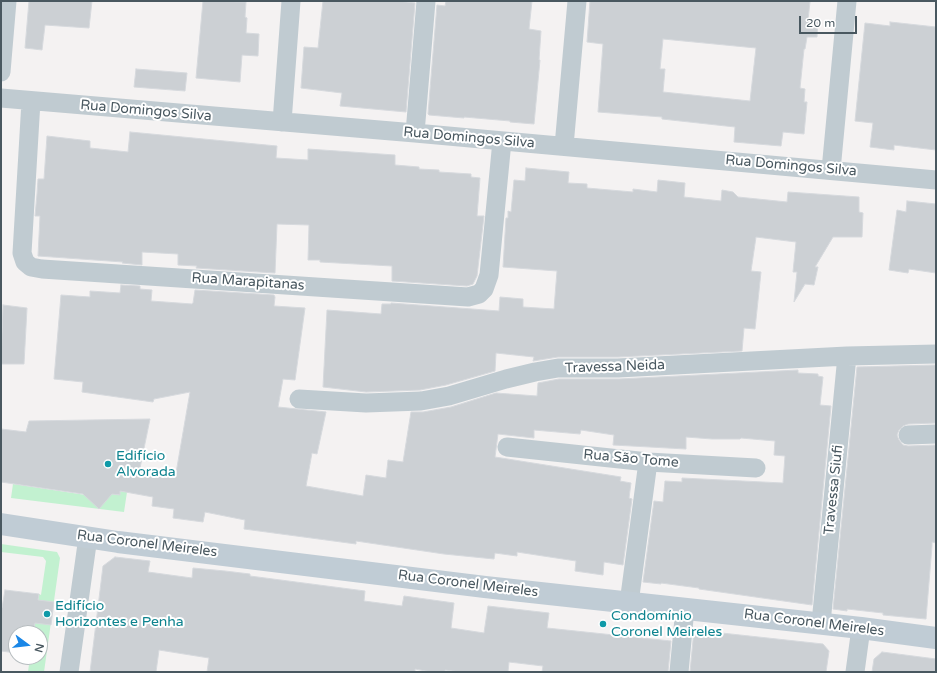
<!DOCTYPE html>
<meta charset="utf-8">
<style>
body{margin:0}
#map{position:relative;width:937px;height:673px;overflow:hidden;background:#f4f2f2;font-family:"Varela Round",sans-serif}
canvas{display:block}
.frame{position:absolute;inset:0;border:2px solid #495860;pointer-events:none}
.north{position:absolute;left:8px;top:625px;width:40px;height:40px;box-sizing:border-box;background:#fff;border:1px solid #b6bcbf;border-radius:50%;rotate:105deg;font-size:11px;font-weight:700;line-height:16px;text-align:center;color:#495860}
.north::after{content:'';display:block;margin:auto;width:14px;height:18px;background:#1a87e7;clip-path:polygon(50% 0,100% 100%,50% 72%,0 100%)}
.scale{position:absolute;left:799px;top:16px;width:58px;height:18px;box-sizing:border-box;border:2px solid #495860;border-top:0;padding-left:5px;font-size:12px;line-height:14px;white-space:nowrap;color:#495860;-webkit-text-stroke:3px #fff;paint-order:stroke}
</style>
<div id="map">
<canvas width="937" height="673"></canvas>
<div class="frame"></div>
<div class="north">N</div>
<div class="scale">20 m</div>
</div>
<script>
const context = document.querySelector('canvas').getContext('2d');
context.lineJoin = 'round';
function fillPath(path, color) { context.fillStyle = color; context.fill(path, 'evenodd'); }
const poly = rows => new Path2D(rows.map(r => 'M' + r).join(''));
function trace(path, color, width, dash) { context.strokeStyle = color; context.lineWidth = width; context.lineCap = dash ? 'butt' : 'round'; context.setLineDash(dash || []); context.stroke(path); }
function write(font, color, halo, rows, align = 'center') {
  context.font = font + ' "Varela Round",sans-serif'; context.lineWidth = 4; context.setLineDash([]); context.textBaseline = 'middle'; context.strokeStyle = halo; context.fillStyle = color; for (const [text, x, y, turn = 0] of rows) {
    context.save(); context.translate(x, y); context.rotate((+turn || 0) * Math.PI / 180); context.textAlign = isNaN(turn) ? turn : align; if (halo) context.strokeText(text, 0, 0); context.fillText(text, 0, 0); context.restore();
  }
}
fillPath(poly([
 [13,484,86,495,91,491,119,495,120,491,127,492,124,512,11,498],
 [1,544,57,552,60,558,44,672,28,672,30,657,40,657,40,633,33,633,39,594,41,595,46,561,43,557,1,552]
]), '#c2f1d0');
const building = poly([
 [29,1,92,1,89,28,45,25,42,50,25,48,29,1],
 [203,1,246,2,245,17,247,18,246,33,259,34,258,56,242,55,240,82,196,78,203,1],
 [323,1,398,1,415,3,406,112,340,106,342,93,301,88,304,47,318,48,323,1],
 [446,1,532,1,529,29,541,31,539,60,540,60,534,124,510,122,510,121,464,117,464,118,429,115,428,114,437,5,445,6,446,1],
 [590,1,809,1,810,2,808,20,818,21,817,37,807,37,805,49,804,49,800,88,805,89,804,102,807,102,804,134,783,132,781,146,734,142,735,127,662,119,662,117,598,112,603,44,587,42,590,1],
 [663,39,756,48,750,101,663,92,665,69,660,69,663,39],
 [890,22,936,27,936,150,894,145,894,150,870,147,873,123,855,121,865,23,890,26,890,22],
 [136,69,187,73,185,91,134,87,136,69],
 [130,132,277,146,276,158,308,160,308,149,395,155,395,165,419,167,419,169,439,170,439,172,471,174,471,177,480,178,477,216,484,216,477,276,473,284,467,286,392,281,392,266,320,262,320,260,308,260,309,225,277,224,275,273,196,268,197,266,178,265,178,254,142,252,142,265,122,263,123,262,38,256,40,216,35,216,37,194,38,179,44,179,47,136,90,141,90,148,128,152,130,132],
 [526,168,569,172,568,183,587,184,587,188,633,192,633,189,657,192,658,180,685,183,684,197,721,201,722,190,733,192,738,197,787,202,788,192,859,197,859,212,863,213,862,237,833,237,815,267,818,267,814,285,805,284,794,302,797,272,793,272,796,242,756,237,751,271,761,272,755,329,744,328,742,351,618,357,558,357,533,361,534,357,496,353,495,371,446,385,420,390,366,392,323,387,327,310,381,314,382,304,391,304,391,303,499,311,500,297,523,299,523,307,554,309,557,271,503,267,506,218,508,218,508,211,511,212,514,180,525,181,526,168],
 [907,201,936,204,936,273,909,269,908,273,889,270,897,210,906,212,907,201],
 [121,285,140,286,140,289,152,290,151,301,192,304,193,303,195,290,274,295,275,297,274,306,305,308,295,380,283,379,278,407,326,412,317,454,312,453,306,486,363,496,366,475,386,478,388,460,403,462,411,412,423,412,451,407,496,393,537,396,538,383,559,379,619,379,798,370,798,373,818,374,818,376,823,377,820,405,831,406,812,605,699,589,699,588,661,583,661,584,643,582,654,501,663,502,665,481,682,482,682,478,783,483,785,456,774,455,775,441,741,438,740,439,712,439,686,437,686,449,613,445,614,435,581,430,580,434,534,430,534,438,498,434,495,457,621,477,620,481,631,483,629,498,632,499,623,565,604,562,603,575,575,571,576,561,517,552,517,556,495,553,494,559,444,554,356,541,356,544,244,529,245,520,205,512,203,522,173,518,174,509,152,506,153,497,120,491,120,495,112,494,99,509,83,494,1,482,1,429,26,432,29,421,150,419,140,468,176,473,190,392,154,399,153,402,82,392,83,382,54,379,61,295,90,297,90,291,120,293,121,285],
 [3,305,27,308,24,364,1,364,3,305],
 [936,365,936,423,908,424,903,426,899,430,897,435,899,440,903,445,908,446,936,445,936,543,932,542,932,546,926,619,883,615,883,613,847,609,847,611,833,609,857,367,936,365],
 [115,557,150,561,148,572,192,578,193,568,225,571,250,574,250,576,365,591,364,601,402,606,404,596,454,603,451,628,484,633,488,606,549,613,547,628,671,641,668,672,542,672,543,666,509,662,508,672,460,672,445,670,445,672,431,672,415,669,415,672,207,672,209,658,159,650,156,672,90,672,103,566,115,557],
 [5,590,39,594,38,600,54,602,51,625,35,623,33,633,16,633,16,653,1,651,1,607,2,608,5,590],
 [694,630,823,644,829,651,826,672,690,672,694,630],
 [882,652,936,659,936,672,872,672,874,659,882,652]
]);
fillPath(building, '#ccd0d4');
trace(building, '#d6d9dd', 1);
trace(poly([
 [1,72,7,1],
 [1,98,415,133,936,180],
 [31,101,22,253,25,262,31,267,42,269,468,297,479,294,484,289,489,275,502,141],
 [282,122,291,1],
 [415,133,426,1],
 [564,146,577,1],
 [831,170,847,1],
 [299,399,366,403,421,401,449,396,506,379,535,372,558,368,618,368,847,356,936,354],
 [908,435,936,434],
 [507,447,648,462,756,468],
 [629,603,648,462],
 [821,623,847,356],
 [69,672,88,537],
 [679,672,685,608],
 [855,672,861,628]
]), '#c0cbd1', 19);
trace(poly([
 [1,524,118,542,485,587,861,628,936,638]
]), '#c0ccd5', 22);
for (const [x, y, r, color] of [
 [108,464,4,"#0f9aa8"],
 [47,614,4,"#0f9aa8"],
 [603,624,4,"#0f9aa8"]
]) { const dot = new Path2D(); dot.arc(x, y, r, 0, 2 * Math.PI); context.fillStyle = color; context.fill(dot); trace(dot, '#fff', 1.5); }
write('14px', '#495860', '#fff', [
 ["Rua Domingos Silva",146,111,5],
 ["Rua Domingos Silva",469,138,5],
 ["Rua Domingos Silva",791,166,5],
 ["Rua Marapitanas",248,282,4],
 ["Travessa Neida",615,367,-2],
 ["Rua São Tome",631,459,5],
 ["Travessa Siufi",834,490,-84],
 ["Rua Coronel Meireles",147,544,7],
 ["Rua Coronel Meireles",468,584,7],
 ["Rua Coronel Meireles",814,623,7]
]);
write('14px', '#0d838f', '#fff', [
 ["Edifício",116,456],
 ["Alvorada",116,472],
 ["Edifício",55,606],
 ["Horizontes e Penha",55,622],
 ["Condomínio",611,616],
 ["Coronel Meireles",611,632]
], 'left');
</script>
